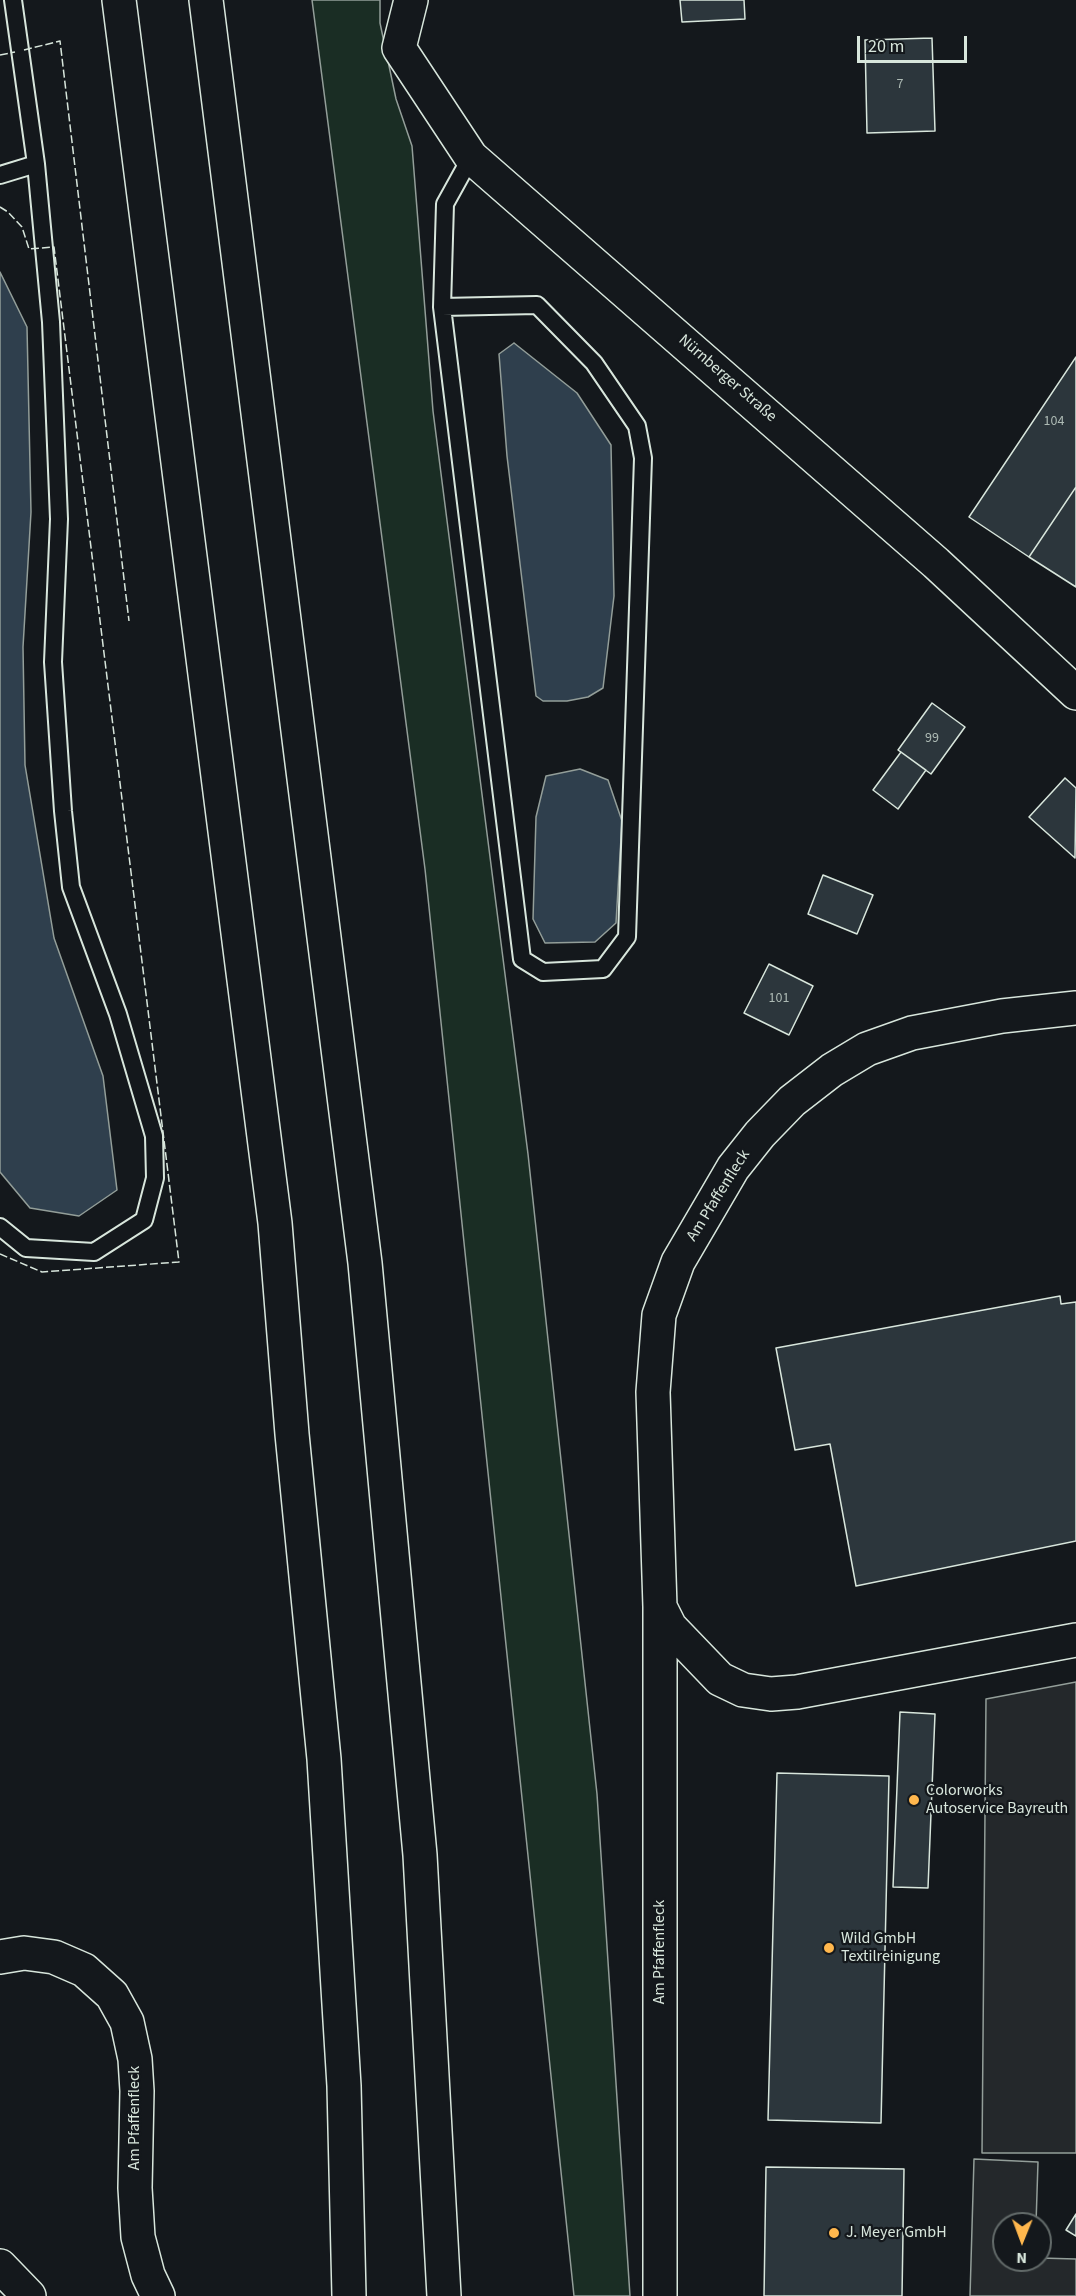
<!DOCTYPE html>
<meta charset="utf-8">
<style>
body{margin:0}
#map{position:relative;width:1076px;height:2296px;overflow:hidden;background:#14181c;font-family:"Source Sans 3",sans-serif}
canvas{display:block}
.north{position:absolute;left:992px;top:2212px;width:60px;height:60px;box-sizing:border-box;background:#14181c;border:2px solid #626a69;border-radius:50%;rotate:181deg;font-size:16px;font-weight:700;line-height:24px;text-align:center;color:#d8e6dc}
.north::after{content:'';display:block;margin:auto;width:21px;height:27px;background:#ffb74d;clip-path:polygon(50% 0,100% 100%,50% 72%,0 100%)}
.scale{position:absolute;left:857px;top:36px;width:110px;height:27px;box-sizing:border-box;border:3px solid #d8e6dc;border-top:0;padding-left:8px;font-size:18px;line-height:21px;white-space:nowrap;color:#d8e6dc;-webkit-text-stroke:4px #14181c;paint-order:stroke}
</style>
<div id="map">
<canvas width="1076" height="2296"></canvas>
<div class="north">N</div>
<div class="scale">20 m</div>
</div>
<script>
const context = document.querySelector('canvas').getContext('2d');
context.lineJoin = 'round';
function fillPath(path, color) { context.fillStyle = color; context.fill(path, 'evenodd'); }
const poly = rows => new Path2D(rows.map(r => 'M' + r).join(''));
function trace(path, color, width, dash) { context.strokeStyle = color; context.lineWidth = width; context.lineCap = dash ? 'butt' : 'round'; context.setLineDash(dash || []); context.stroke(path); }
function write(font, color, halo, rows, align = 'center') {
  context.font = font + ' "Source Sans 3",sans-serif'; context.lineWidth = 4.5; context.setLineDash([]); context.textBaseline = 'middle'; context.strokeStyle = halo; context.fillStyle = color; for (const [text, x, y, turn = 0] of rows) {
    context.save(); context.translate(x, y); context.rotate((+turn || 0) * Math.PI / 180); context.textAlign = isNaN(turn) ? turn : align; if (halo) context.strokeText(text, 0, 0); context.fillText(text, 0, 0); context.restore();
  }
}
const green = poly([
 [312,0,380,0,380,23,396,99,412,146,433,411,528,1154,597,1794,630,2296,574,2296,425,869,312,0]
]);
fillPath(green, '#1a2d24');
trace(green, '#939e99', 1.5);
const parking = poly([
 [1076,1682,1076,2153,982,2153,986,1699,1076,1682],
 [974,2159,1038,2162,1036,2224,1004,2224,1004,2260,1040,2260,1040,2258,1076,2259,1076,2296,970,2296,974,2159]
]);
fillPath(parking, '#24282b');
trace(parking, '#939e99', 1.5);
const water = poly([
 [0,272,27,327,31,512,23,647,25,765,54,938,103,1076,117,1190,79,1216,30,1208,0,1172,0,272],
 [514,343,577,393,611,445,614,596,603,688,588,697,567,701,543,701,536,696,507,456,499,354,514,343],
 [580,769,608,780,622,821,616,923,595,942,545,943,533,919,536,817,546,776,580,769]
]);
fillPath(water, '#2f3f4d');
trace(water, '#939e99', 1.5);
const building = poly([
 [680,0,744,0,745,19,682,22,680,0],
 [932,38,935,131,867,133,865,40,932,38],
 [1076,357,1076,487,1029,557,969,517,1076,357],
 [1076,487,1076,587,1029,557,1076,487],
 [932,703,965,727,931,774,898,750,932,703],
 [901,752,926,770,898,809,873,790,901,752],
 [1065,778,1076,788,1075,858,1029,817,1065,778],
 [823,875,873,895,857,934,808,914,823,875],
 [769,964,813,986,789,1035,744,1013,769,964],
 [1060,1296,1061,1304,1076,1302,1076,1541,856,1586,830,1444,795,1450,776,1348,1060,1296],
 [900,1712,935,1714,928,1888,893,1887,900,1712],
 [777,1773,889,1776,881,2123,768,2120,777,1773],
 [766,2167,904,2169,902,2296,764,2296,766,2167],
 [1076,2214,1076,2236,1066,2230,1076,2214]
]);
fillPath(building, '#2c363c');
trace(building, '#d8e6dc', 1.5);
const lane = poly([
 [0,175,36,164],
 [442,307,537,305,594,363,637,426,643,458,627,937,603,969,543,972,522,959,442,307,445,204,471,157],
 [0,1227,26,1248,94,1252,144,1220,155,1178,154,1136,118,1014,71,887,63,811,53,662,59,519,51,322,36,164,13,0]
]);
const street = poly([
 [411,0,399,48,471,157,936,563,1076,693],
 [1076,1008,1002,1016,912,1033,867,1049,832,1070,792,1101,760,1134,733,1168,678,1262,659,1315,653,1392,660,1607,670,1627,720,1679,743,1690,771,1694,797,1692,1076,1640],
 [660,1607,660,2296],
 [0,1957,24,1953,54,1957,84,1970,112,1995,127,2022,135,2059,137,2091,135,2188,138,2237,148,2275,158,2296]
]);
const primary = poly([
 [0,2266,29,2296]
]);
const highway = poly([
 [119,0,275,1223,292,1434,324,1759,344,2086,349,2296],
 [206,0,365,1263,420,1855,444,2296]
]);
trace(lane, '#d8e6dc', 20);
trace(street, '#d8e6dc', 36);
trace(primary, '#d8e6dc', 36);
trace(highway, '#d8e6dc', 36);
trace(lane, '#14181c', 16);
trace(street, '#14181c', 33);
trace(primary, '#14181c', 33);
trace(highway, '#14181c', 33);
trace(poly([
 [24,50,60,41,129,621],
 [0,55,15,52],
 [0,207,8,212,22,227,29,249,54,247,179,1262,42,1272,0,1254]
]), '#d8e6dc', 1.5, [8, 3]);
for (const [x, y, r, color] of [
 [914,1800,6,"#ffb74d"],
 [829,1948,6,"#ffb74d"],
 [834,2233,6,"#ffb74d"]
]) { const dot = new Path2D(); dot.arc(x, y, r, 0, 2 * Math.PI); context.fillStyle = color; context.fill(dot); trace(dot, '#14181c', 2); }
write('14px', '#adbab4', null, [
 ["7",900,85],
 ["104",1054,422],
 ["99",932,739],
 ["101",779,999]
]);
write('16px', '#d8e6dc', '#14181c', [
 ["Nürnberger Straße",727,379,41],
 ["Am Pfaffenfleck",719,1196,-58],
 ["Am Pfaffenfleck",660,1952,-90],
 ["Am Pfaffenfleck",135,2118,-90]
]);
write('16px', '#d8e6dc', '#14181c', [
 ["Colorworks",926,1791],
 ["Autoservice Bayreuth",926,1809],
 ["Wild GmbH",841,1939],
 ["Textilreinigung",841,1957],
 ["J. Meyer GmbH",846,2233]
], 'left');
</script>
